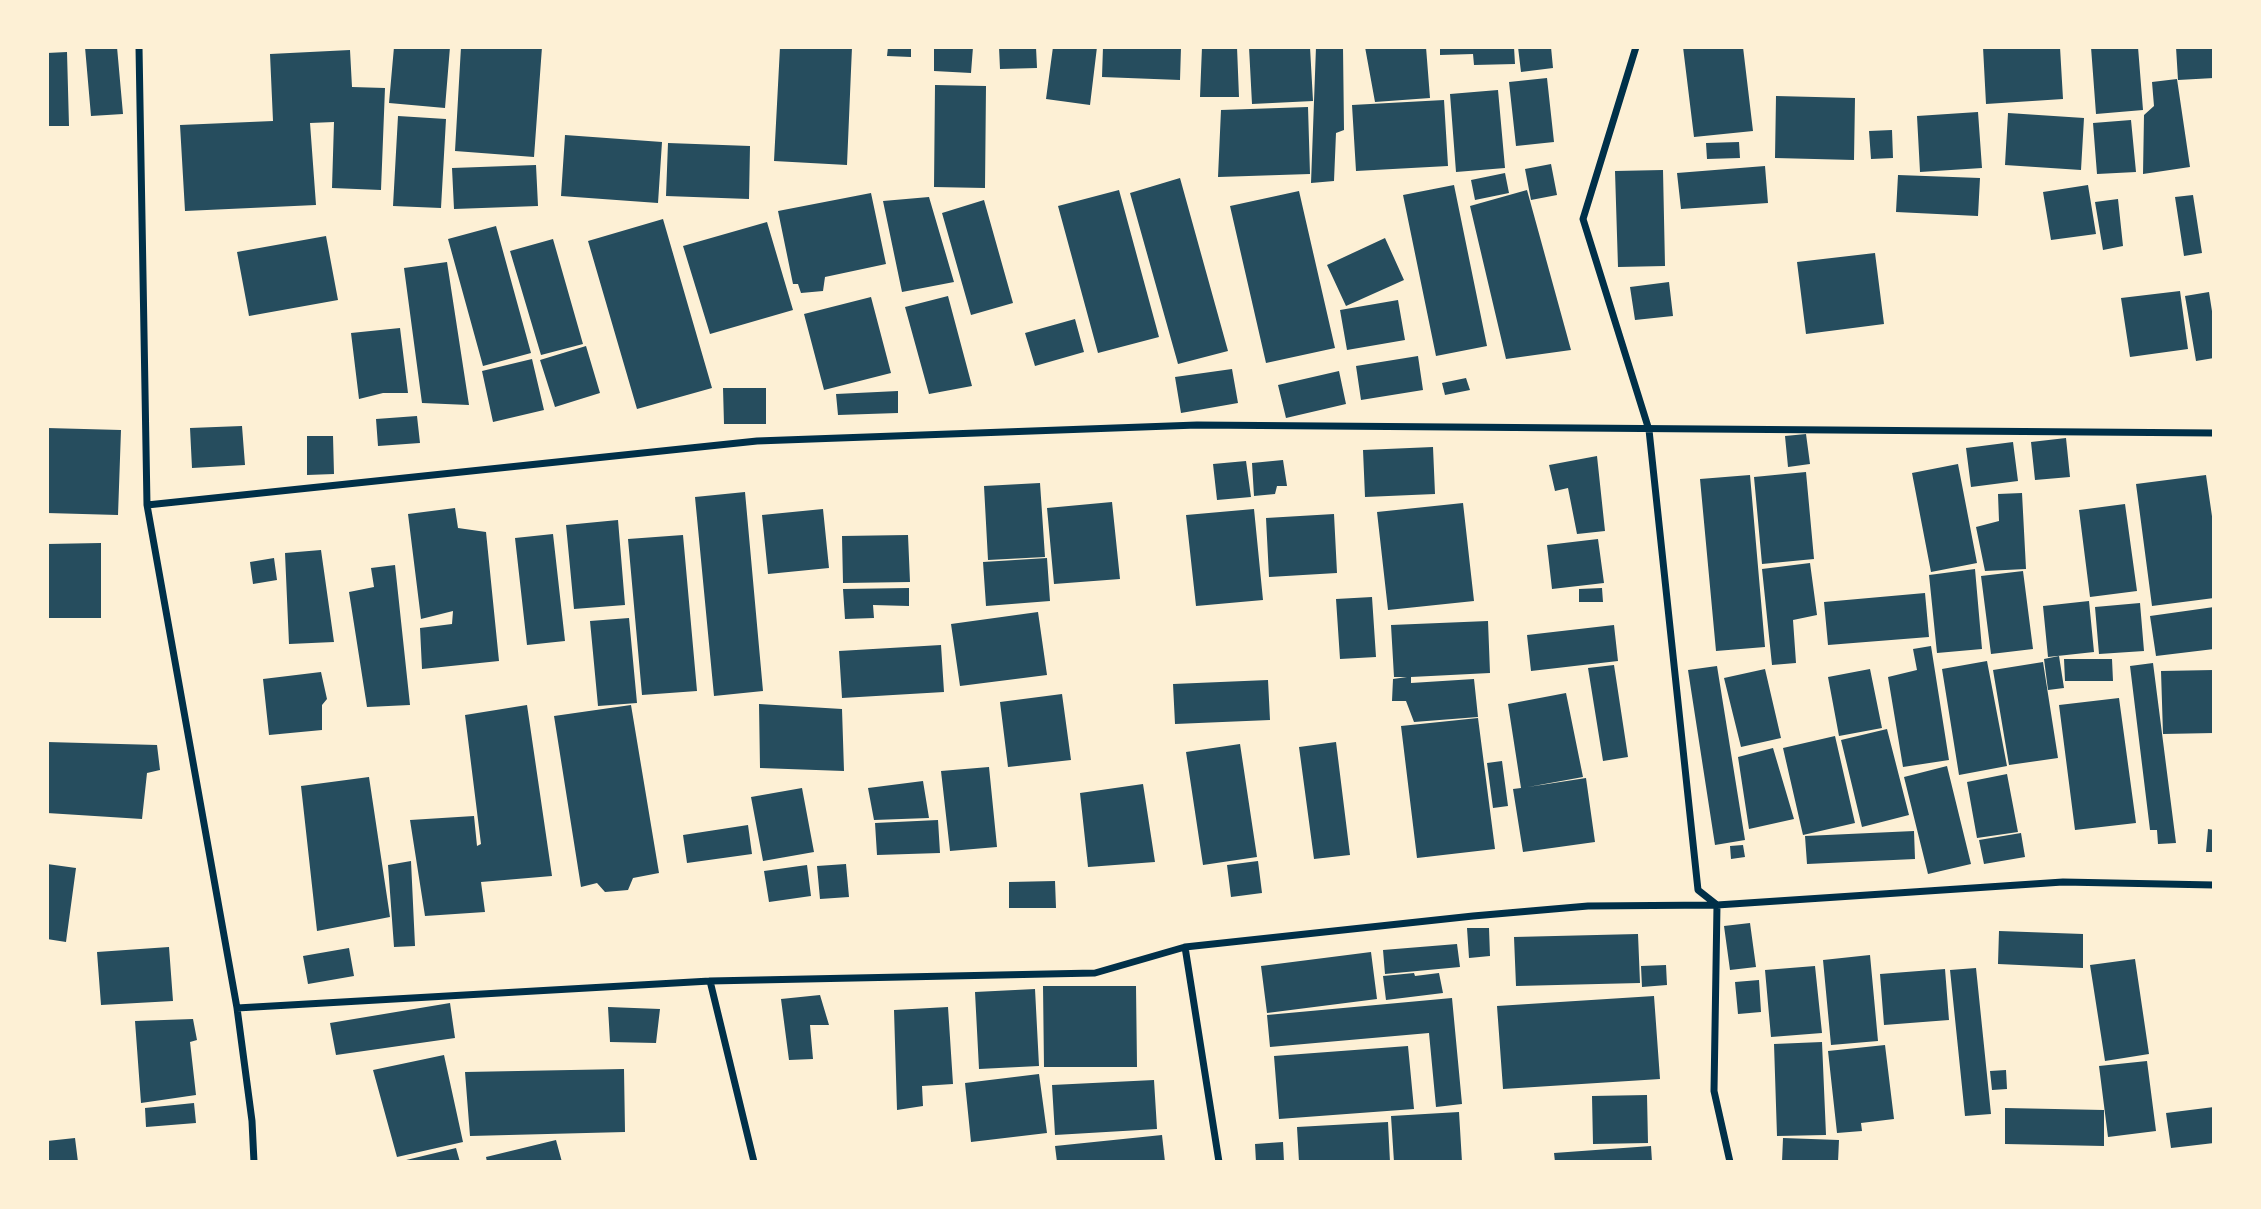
<!DOCTYPE html>
<style>
body{margin:0}
#map{position:relative;width:2261px;height:1209px;overflow:hidden;background:#fdf0d5;font-family:Rubik,sans-serif}
canvas{display:block}
.frame{position:absolute;inset:0;border:49px solid #fdf0d5;pointer-events:none}
</style>
<div id="map">
<canvas width="2261" height="1209"></canvas>
<div class="frame"></div>
</div>
<script>
const context = document.querySelector('canvas').getContext('2d');
context.lineJoin = 'round';
function fillPath(path, color) { context.fillStyle = color; context.fill(path, 'evenodd'); }
const poly = rows => new Path2D(rows.map(r => 'M' + r).join(''));
function trace(path, color, width, dash) { context.strokeStyle = color; context.lineWidth = width; context.lineCap = dash ? 'butt' : 'round'; context.setLineDash(dash || []); context.stroke(path); }
fillPath(poly([
 [85,47,117,47,123,114,91,116],
 [394,47,450,47,445,108,389,103],
 [461,47,542,47,534,157,455,151],
 [780,47,852,47,847,165,774,161],
 [888,47,911,47,911,57,887,56],
 [934,47,973,47,971,73,934,71],
 [999,47,1036,47,1037,68,1000,69],
 [1053,47,1097,47,1090,105,1046,99],
 [1103,47,1181,47,1180,80,1102,77],
 [1202,47,1237,47,1239,97,1200,97],
 [1249,47,1310,47,1313,101,1252,104],
 [1316,47,1343,47,1344,130,1336,133,1334,181,1311,183],
 [1365,47,1426,47,1430,98,1375,102],
 [1440,47,1514,47,1515,64,1474,65,1473,54,1440,55],
 [1518,47,1551,47,1553,68,1521,72],
 [1683,47,1743,47,1753,131,1694,137],
 [1983,47,2060,47,2063,99,1986,104],
 [2091,47,2138,47,2143,110,2096,114],
 [2176,47,2214,47,2214,78,2178,80],
 [350,50,352,87,385,88,381,190,332,188,334,122,310,123,316,205,185,211,180,125,273,121,270,54],
 [67,52,69,126,47,126,47,53],
 [1547,78,1554,142,1516,146,1509,82],
 [2177,79,2190,167,2143,174,2144,115,2154,106,2152,82],
 [935,85,986,86,985,188,934,187],
 [1498,90,1505,168,1456,172,1450,94],
 [1776,96,1855,98,1854,160,1775,158],
 [1444,100,1448,166,1356,171,1352,105],
 [1308,107,1310,174,1218,177,1221,110],
 [1978,112,1982,168,1920,172,1917,116],
 [2008,113,2084,118,2081,170,2005,165],
 [398,116,446,119,441,208,393,206],
 [2131,120,2136,172,2097,174,2093,123],
 [1892,130,1893,158,1871,159,1869,131],
 [565,135,662,142,658,203,561,196],
 [1739,142,1740,158,1707,159,1706,143],
 [668,143,750,146,749,199,666,196],
 [1551,164,1557,195,1531,200,1525,169],
 [536,165,538,206,454,209,452,168],
 [1765,166,1768,203,1681,209,1677,173],
 [1663,170,1665,266,1618,267,1615,171],
 [1505,173,1509,193,1475,200,1471,180],
 [1898,175,1980,178,1978,216,1896,212],
 [1180,178,1228,351,1178,364,1130,193],
 [1454,185,1487,346,1436,356,1403,195],
 [2088,185,2096,234,2051,240,2043,192],
 [1119,190,1159,337,1098,353,1058,206],
 [1527,190,1571,350,1506,359,1470,206],
 [1299,191,1335,348,1266,363,1230,206],
 [871,193,886,264,825,277,823,291,801,293,798,284,793,284,778,211],
 [2193,195,2202,253,2184,256,2175,197],
 [929,197,954,282,902,292,883,201],
 [2118,199,2123,246,2103,250,2095,202],
 [984,200,1013,303,971,315,942,213],
 [663,219,712,388,637,409,588,241],
 [767,222,793,310,710,334,683,246],
 [496,226,531,353,483,366,448,239],
 [326,236,338,300,249,316,237,252],
 [1385,238,1404,280,1346,306,1327,265],
 [553,239,583,344,541,355,510,251],
 [1875,253,1884,324,1806,334,1797,262],
 [447,262,469,405,422,403,404,268],
 [1669,282,1673,316,1635,320,1630,287],
 [2180,291,2188,349,2130,357,2121,298],
 [2209,292,2214,324,2214,358,2196,361,2185,296],
 [948,296,972,386,929,394,905,307],
 [871,297,891,373,824,390,804,314],
 [1398,300,1405,340,1347,350,1340,310],
 [1075,319,1084,352,1035,366,1025,333],
 [400,328,408,393,383,393,359,399,351,333],
 [586,346,600,393,555,407,540,360],
 [1418,356,1423,390,1361,400,1356,366],
 [532,359,544,410,493,422,482,371],
 [1232,369,1238,403,1181,413,1175,377],
 [1339,371,1346,404,1286,418,1278,385],
 [1466,378,1470,390,1445,395,1442,383],
 [723,388,766,388,766,424,724,424],
 [898,391,898,413,838,415,836,394],
 [417,416,420,443,378,446,376,419],
 [242,426,245,465,192,468,190,428],
 [47,428,121,430,118,515,47,513],
 [1806,434,1810,464,1788,467,1785,436],
 [307,436,333,436,334,474,307,475],
 [2066,438,2070,477,2035,480,2031,442],
 [2013,442,2018,481,1971,487,1966,448],
 [1433,447,1435,494,1365,497,1363,450],
 [1597,456,1605,531,1577,534,1568,488,1555,491,1549,465],
 [1283,460,1287,486,1277,486,1275,494,1254,496,1252,463],
 [1246,461,1251,497,1217,500,1213,464],
 [1958,464,1977,563,1931,572,1912,473],
 [1806,472,1814,559,1762,564,1754,477],
 [1750,475,1765,647,1716,651,1700,479],
 [2206,475,2214,530,2214,598,2152,606,2136,484],
 [1040,483,1045,557,988,560,984,486],
 [745,492,763,691,714,696,695,497],
 [2022,493,2026,569,1985,571,1976,527,1999,521,1998,494],
 [1112,502,1120,579,1054,584,1047,508],
 [1463,503,1474,601,1388,610,1377,512],
 [2125,504,2137,591,2090,597,2079,510],
 [455,508,458,528,486,532,499,661,422,669,420,628,452,624,453,611,421,619,408,514],
 [823,509,829,568,768,574,762,515],
 [1254,509,1263,600,1196,606,1186,515],
 [1334,514,1337,573,1269,577,1266,518],
 [618,520,625,605,574,609,566,525],
 [553,534,565,641,527,645,515,538],
 [683,535,697,691,642,695,628,539],
 [908,535,910,582,843,583,842,536],
 [1598,539,1604,583,1552,589,1547,545],
 [101,543,101,618,47,618,47,544],
 [321,550,334,642,289,644,285,553],
 [274,558,277,580,253,584,250,562],
 [1047,558,1050,601,986,606,983,562],
 [1810,563,1817,615,1793,620,1796,663,1772,665,1762,569],
 [395,565,410,705,367,707,349,592,374,587,371,568],
 [1975,569,1982,649,1937,653,1929,575],
 [2023,571,2033,649,1991,654,1981,576],
 [909,588,909,606,873,605,874,618,845,619,843,589],
 [1602,588,1603,602,1579,602,1579,589],
 [1925,593,1929,637,1828,645,1824,602],
 [1372,597,1376,657,1340,659,1336,599],
 [2089,601,2094,652,2048,657,2043,606],
 [2140,603,2144,651,2099,654,2095,607],
 [2214,607,2214,649,2156,656,2150,616],
 [1038,612,1047,675,960,686,951,624],
 [629,618,637,703,598,706,590,621],
 [1488,621,1490,673,1411,677,1411,683,1474,679,1478,717,1414,722,1406,701,1392,701,1393,679,1407,677,1394,677,1391,625],
 [1614,625,1618,661,1531,671,1527,635],
 [941,645,944,692,842,698,839,651],
 [1931,646,1949,760,1903,767,1888,677,1917,670,1913,649],
 [2059,656,2064,688,2048,690,2044,659],
 [2064,659,2112,659,2113,681,2065,681],
 [1987,661,2007,766,1959,775,1942,669],
 [2043,662,2058,758,2009,765,1993,670],
 [2153,663,2176,843,2158,844,2157,830,2150,830,2130,666],
 [1614,665,1628,757,1603,761,1588,668],
 [1717,666,1745,840,1715,845,1688,670],
 [1765,669,1781,738,1741,747,1724,678],
 [1870,669,1882,728,1839,736,1828,677],
 [2214,670,2214,733,2163,734,2161,671],
 [321,672,327,699,322,705,322,730,269,735,263,679],
 [1268,680,1270,720,1175,724,1173,684],
 [1566,693,1583,777,1528,787,1586,778,1595,842,1523,852,1513,789,1521,788,1508,704],
 [1062,694,1071,760,1008,767,1000,702],
 [2119,698,2136,823,2075,830,2059,705],
 [759,704,842,709,844,771,760,768],
 [527,705,552,876,481,882,485,912,425,916,410,820,474,816,477,846,481,844,465,715],
 [631,705,659,873,633,878,628,890,605,892,597,883,581,887,554,716],
 [1478,718,1495,849,1417,858,1401,726],
 [1887,729,1909,815,1862,827,1841,740],
 [1835,736,1855,823,1803,835,1783,748],
 [47,742,157,745,160,770,147,773,142,819,47,813],
 [1336,742,1350,855,1314,859,1299,747],
 [1240,744,1257,857,1203,865,1186,752],
 [1773,748,1794,819,1749,829,1738,757],
 [1502,761,1508,806,1493,808,1487,763],
 [1947,766,1971,864,1928,874,1904,777],
 [989,767,997,847,950,851,941,771],
 [2007,774,2018,832,1977,838,1967,782],
 [369,777,390,917,317,931,301,786],
 [923,781,929,818,874,820,868,788],
 [1143,784,1155,862,1088,867,1080,793],
 [802,788,814,852,763,861,751,797],
 [938,820,940,853,877,855,875,823],
 [748,825,752,854,687,863,683,835],
 [2208,829,2214,830,2214,852,2206,852],
 [1914,831,1915,859,1807,864,1805,836],
 [2021,833,2025,857,1984,864,1979,840],
 [1743,845,1745,857,1731,859,1730,846],
 [411,861,415,946,394,947,388,865],
 [1258,861,1262,893,1231,897,1227,865],
 [47,864,76,868,66,942,47,939],
 [846,864,849,897,820,899,817,866],
 [807,865,811,896,769,902,764,871],
 [1055,881,1056,908,1009,908,1009,882],
 [1750,923,1756,967,1730,970,1724,926],
 [1467,928,1489,928,1490,956,1469,958],
 [1999,931,2083,934,2083,968,1998,964],
 [1638,934,1640,983,1516,986,1514,937],
 [1457,944,1460,967,1385,974,1383,950],
 [169,947,173,1001,101,1005,97,952],
 [349,948,354,976,308,984,303,956],
 [1371,952,1377,999,1267,1013,1261,966],
 [1870,955,1878,1041,1831,1045,1823,960],
 [2135,959,2149,1054,2105,1061,2090,965],
 [1666,965,1667,985,1642,987,1641,966],
 [1815,966,1822,1033,1771,1037,1765,970],
 [1976,968,1991,1114,1965,1116,1950,970],
 [1945,969,1949,1020,1884,1025,1880,974],
 [1414,973,1415,976,1439,973,1443,993,1386,1000,1383,976],
 [1759,980,1761,1012,1738,1014,1735,982],
 [1043,986,1136,986,1137,1067,1044,1067],
 [1035,989,1039,1066,979,1069,975,992],
 [820,995,829,1025,810,1025,813,1059,789,1060,781,999],
 [1654,996,1660,1079,1503,1089,1497,1006],
 [1452,998,1462,1104,1436,1107,1429,1033,1270,1047,1267,1015],
 [450,1003,455,1038,336,1055,330,1023],
 [608,1007,660,1009,656,1043,610,1042],
 [948,1007,953,1084,922,1086,923,1106,897,1110,894,1010],
 [193,1019,197,1040,190,1042,196,1095,141,1103,135,1021],
 [1822,1042,1826,1135,1777,1136,1774,1044],
 [1885,1045,1894,1119,1861,1123,1862,1131,1837,1133,1828,1051],
 [1408,1046,1414,1109,1279,1119,1274,1056],
 [444,1055,463,1142,397,1157,373,1070],
 [2147,1061,2156,1131,2108,1137,2099,1066],
 [624,1069,625,1132,470,1136,465,1072],
 [2006,1070,2007,1089,1992,1090,1990,1071],
 [1039,1074,1047,1133,971,1142,965,1083],
 [1154,1080,1157,1129,1055,1135,1052,1085],
 [1647,1095,1648,1143,1593,1144,1592,1096],
 [194,1103,196,1123,146,1127,145,1108],
 [2214,1107,2214,1143,2171,1148,2166,1113],
 [2005,1108,2104,1110,2104,1146,2005,1144],
 [1459,1112,1462,1162,1394,1162,1391,1116],
 [1388,1122,1390,1162,1299,1162,1297,1127],
 [1162,1135,1165,1162,1057,1162,1055,1146],
 [75,1138,78,1162,47,1162,47,1141],
 [1783,1138,1839,1140,1838,1162,1782,1162],
 [556,1140,562,1162,487,1162,486,1157],
 [1283,1142,1284,1162,1256,1162,1255,1144],
 [1651,1146,1652,1162,1555,1162,1554,1153],
 [456,1148,460,1162,402,1162,402,1161]
]), '#264d5e');
trace(poly([
 [139,47,147,505,237,1008,252,1121,254,1162],
 [1636,47,1583,219,1649,430,1698,890,1717,905,1714,1091,1730,1162],
 [147,505,757,441,1197,425,2214,433],
 [1185,947,1219,1162],
 [710,981,754,1162],
 [237,1008,710,981,1095,973,1185,947,1473,916,1588,906,1717,905,2063,882,2214,885]
]), '#003049', 7);
</script>
